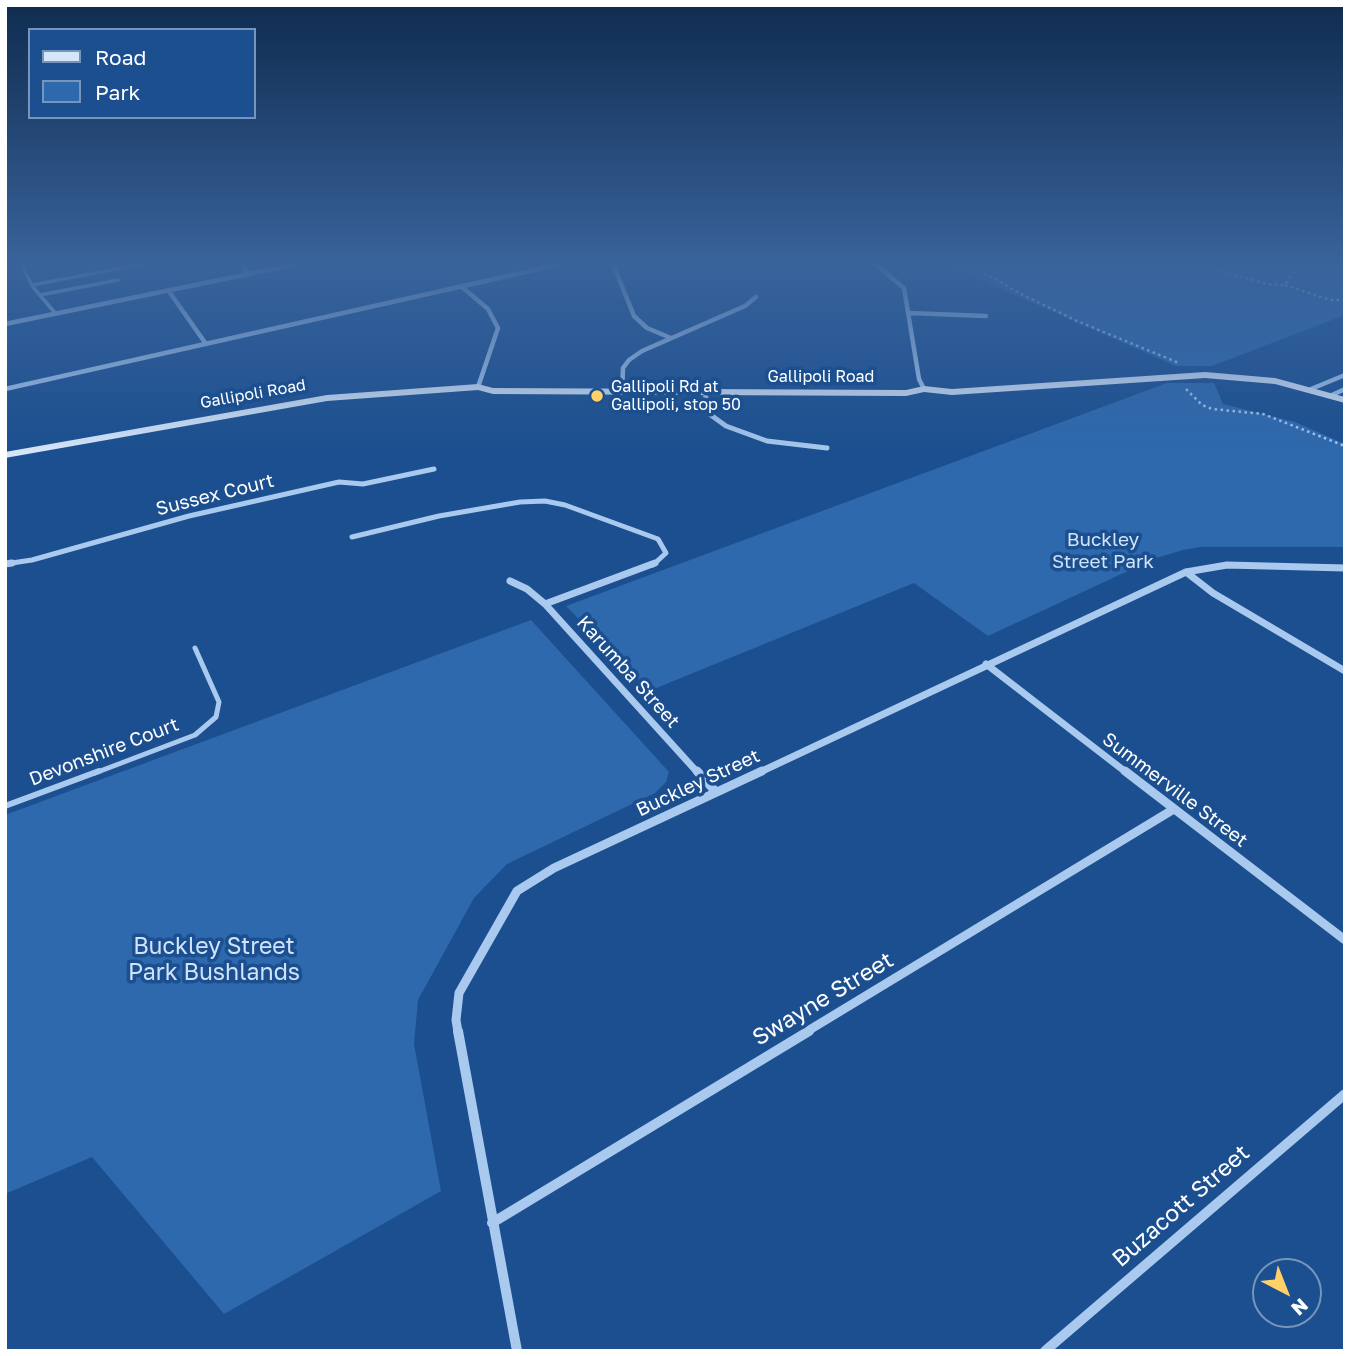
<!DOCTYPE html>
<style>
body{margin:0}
#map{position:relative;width:1350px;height:1356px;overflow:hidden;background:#1b4f8f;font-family:"Golos Text",sans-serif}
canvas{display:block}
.frame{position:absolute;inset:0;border:7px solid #fff;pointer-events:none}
.legend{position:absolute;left:28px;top:28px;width:228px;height:91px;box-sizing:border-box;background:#1b4f8f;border:2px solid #7695bc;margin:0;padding:9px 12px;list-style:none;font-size:21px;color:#fff}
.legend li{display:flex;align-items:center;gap:14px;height:35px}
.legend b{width:35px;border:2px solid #7695bc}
.north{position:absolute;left:1252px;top:1258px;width:70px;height:70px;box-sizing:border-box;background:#1b4f8f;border:2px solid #7695bc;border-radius:50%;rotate:138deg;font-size:19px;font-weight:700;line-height:28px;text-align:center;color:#fff}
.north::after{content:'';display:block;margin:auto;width:24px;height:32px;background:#ffd166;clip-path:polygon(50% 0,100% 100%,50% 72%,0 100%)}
</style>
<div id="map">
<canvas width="1350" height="1356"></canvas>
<div class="frame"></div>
<ul class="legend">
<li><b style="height:9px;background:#d6e6fa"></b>Road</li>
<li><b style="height:19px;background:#2e69ad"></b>Park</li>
</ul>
<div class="north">N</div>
</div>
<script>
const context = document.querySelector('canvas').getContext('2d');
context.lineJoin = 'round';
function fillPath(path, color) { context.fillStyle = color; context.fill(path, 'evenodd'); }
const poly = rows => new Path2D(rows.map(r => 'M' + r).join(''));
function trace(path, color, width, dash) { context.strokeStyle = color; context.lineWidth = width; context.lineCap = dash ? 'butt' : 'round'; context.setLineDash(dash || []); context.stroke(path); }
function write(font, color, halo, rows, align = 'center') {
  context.font = font + ' "Golos Text",sans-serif'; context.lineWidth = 7; context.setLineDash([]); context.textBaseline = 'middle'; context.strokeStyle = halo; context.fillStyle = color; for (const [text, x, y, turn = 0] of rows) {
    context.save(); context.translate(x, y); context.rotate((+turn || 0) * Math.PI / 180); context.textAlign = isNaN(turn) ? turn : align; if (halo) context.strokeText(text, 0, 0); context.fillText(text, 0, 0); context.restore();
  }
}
fillPath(poly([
 [945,264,1345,264,1345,315,1212,366,1176,366],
 [1167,383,1214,383,1223,404,1295,422,1345,444,1345,547,1201,547,1183,550,1156,558,988,636,914,583,649,691,566,606],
 [531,620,669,772,666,782,655,793,507,864,474,898,418,1000,414,1044,441,1191,224,1314,92,1157,5,1194,5,815]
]), '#2e69ad');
trace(poly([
 [969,264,1021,294,1077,321,1179,363],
 [1157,264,1219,271,1268,284,1285,285,1293,271,1301,264],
 [1285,285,1330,300,1345,300],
 [1186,389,1202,405,1212,409,1263,414,1345,446]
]), '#a9c9ee', 2.5, [2.5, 3.5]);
trace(poly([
 [21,264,33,287,56,314],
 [241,264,248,274],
 [32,285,142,264],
 [40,295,118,280]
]), '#a9c9ee', 3.5);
trace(poly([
 [95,773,195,735,216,717,219,702,195,648]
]), '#a9c9ee', 5);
trace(poly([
 [5,806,99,771]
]), '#a9c9ee', 6);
trace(poly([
 [613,264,634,316,647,328,671,338],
 [875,264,904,288,919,379,924,389],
 [462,287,488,309,498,328,478,387],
 [168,290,206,344],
 [910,313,986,316],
 [5,324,297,264],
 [5,389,561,264],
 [1311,389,1345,375],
 [622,392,623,368,629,360,642,351,745,306,756,297],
 [705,392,706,398],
 [1332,395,1345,389]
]), '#a9c9ee', 4.5);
trace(poly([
 [706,397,708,413,726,426,767,441,827,448],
 [352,537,439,516,520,502,545,501,565,505,658,539,666,553,653,565],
 [5,564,32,560,189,516,339,482,363,484,434,469]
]), '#a9c9ee', 5);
trace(poly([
 [5,564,12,563],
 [1186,572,1213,593,1345,671],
 [510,581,527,589,545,604,698,773],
 [545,604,655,563],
 [986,664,1127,773],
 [758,773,1186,572,1227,565,1345,568]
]), '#a9c9ee', 7);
trace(poly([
 [697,771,716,792],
 [1125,771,1345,940],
 [458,1032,456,1020,459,993,517,891,554,868,762,771],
 [806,1032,1174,809]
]), '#a9c9ee', 9);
trace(poly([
 [458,1031,517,1351],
 [492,1223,809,1031],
 [1045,1351,1345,1094]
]), '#a9c9ee', 10);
fillPath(poly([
 [1205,372,1275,378,1345,397,1345,403,1275,384,1205,378,952,395,924,392,906,396,493,394,478,390,327,401,5,458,5,452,327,395,478,384,493,388,906,390,924,386,952,389,1205,372]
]), '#d6e6fa');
fillPath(poly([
 [10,265,14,276,5,278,5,266]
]), '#305480');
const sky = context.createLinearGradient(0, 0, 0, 454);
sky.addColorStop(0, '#0f2b4f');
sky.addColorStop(0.58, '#39639b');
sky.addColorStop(1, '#39639b00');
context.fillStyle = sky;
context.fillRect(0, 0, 1350, 454);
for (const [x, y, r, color] of [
 [597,396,7,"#ffd166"]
]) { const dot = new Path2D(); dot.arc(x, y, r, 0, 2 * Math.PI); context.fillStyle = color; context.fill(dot); trace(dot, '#1b4f8f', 2.5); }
write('16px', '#fff', '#1b4f8f', [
 ["Gallipoli Road",821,377],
 ["Gallipoli Road",253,394,-10]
]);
write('16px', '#fff', '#1b4f8f', [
 ["Gallipoli Rd at",611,387],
 ["Gallipoli, stop 50",611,405]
], 'left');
write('19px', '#fff', '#1b4f8f', [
 ["Sussex Court",215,495,-14],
 ["Karumba Street",628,672,48],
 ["Devonshire Court",104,752,-21],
 ["Buckley Street",698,783,-25],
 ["Summerville Street",1175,790,37]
]);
write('19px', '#cfe3fa', '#1b4f8f', [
 ["Buckley",1103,540],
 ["Street Park",1103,562]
]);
write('23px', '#cfe3fa', '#1b4f8f', [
 ["Buckley Street",214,947],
 ["Park Bushlands",214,973]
]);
write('23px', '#fff', '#1b4f8f', [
 ["Swayne Street",823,999,-31],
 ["Buzacott Street",1181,1206,-41]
]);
</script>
